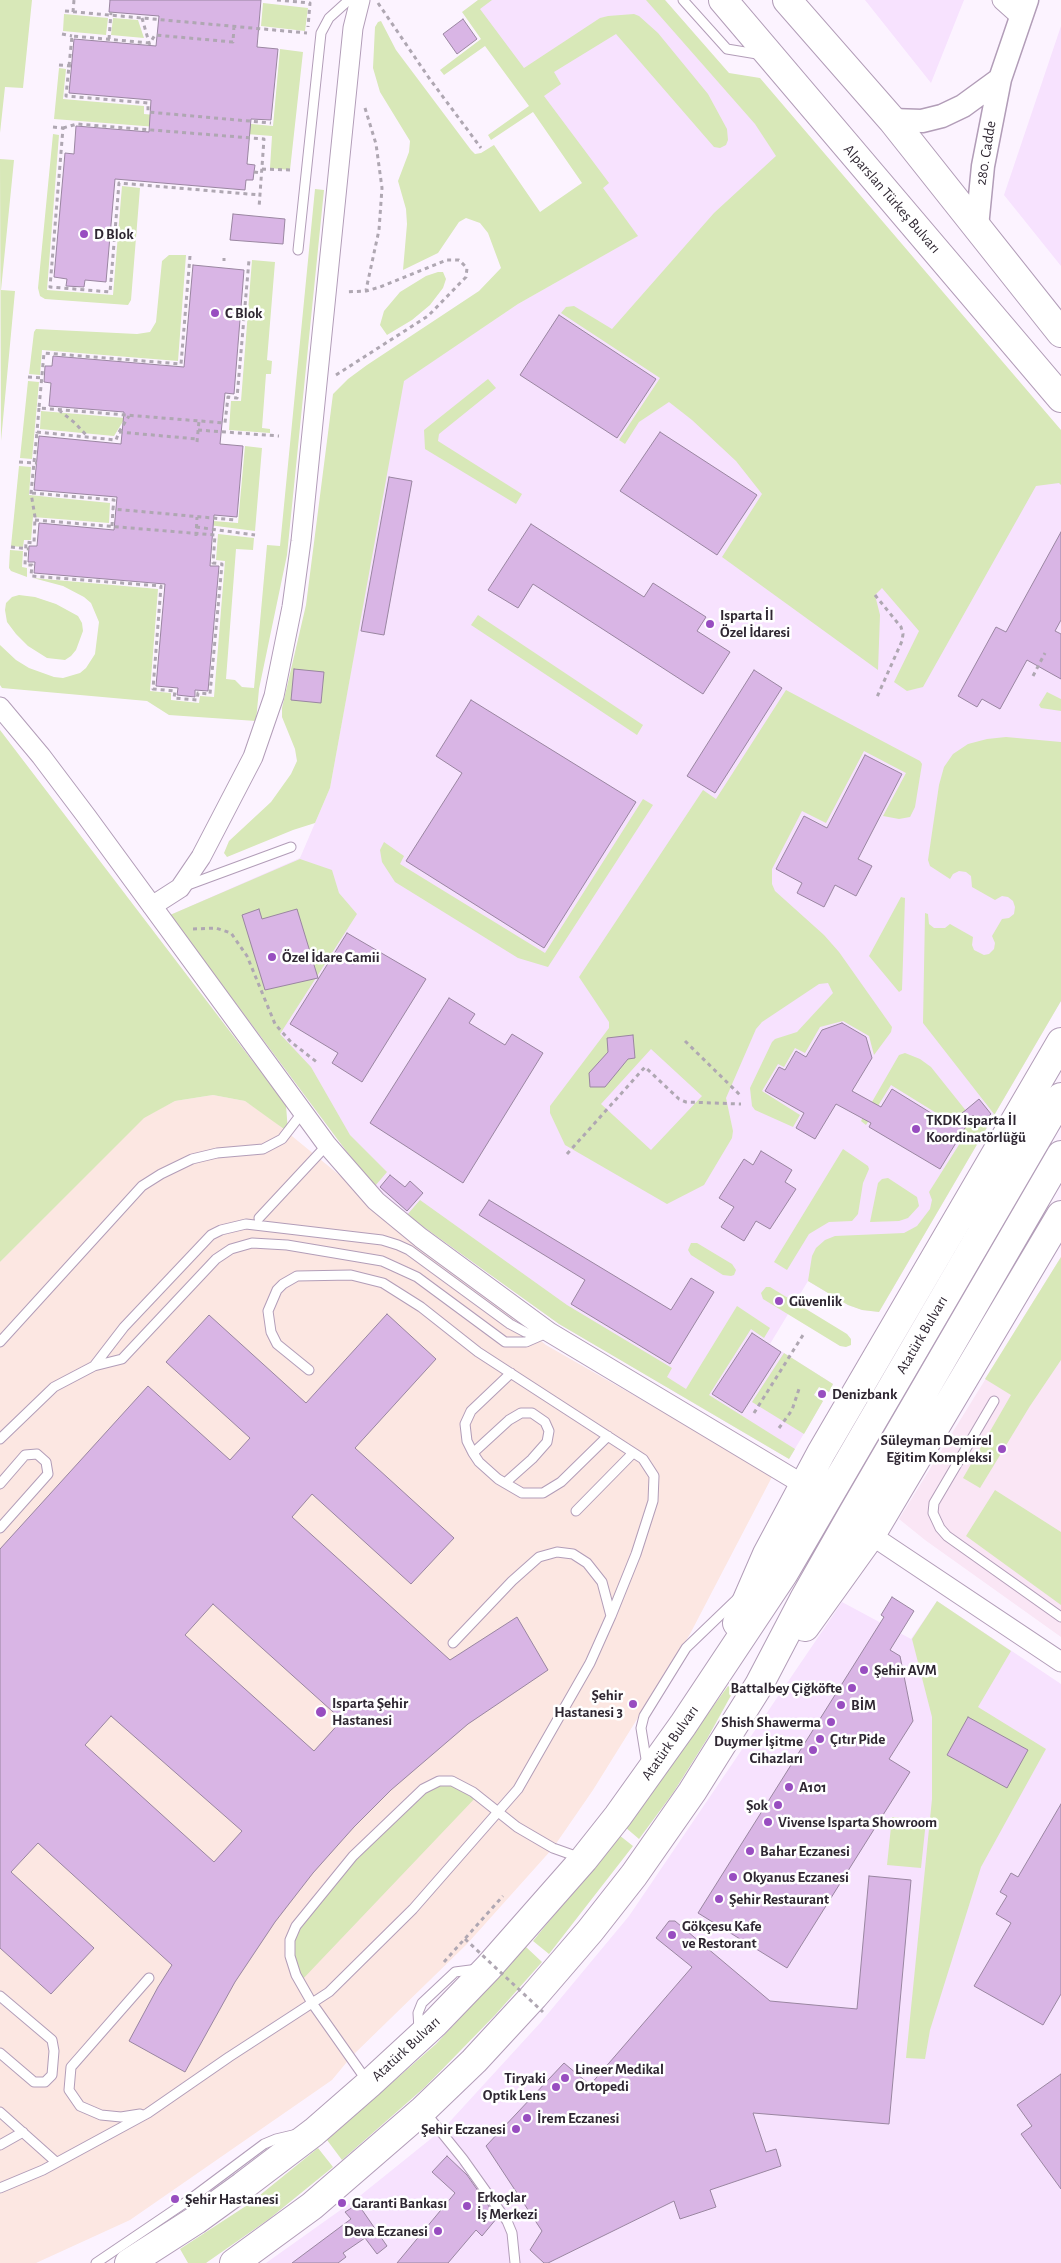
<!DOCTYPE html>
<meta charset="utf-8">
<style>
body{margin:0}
canvas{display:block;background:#fcf3ff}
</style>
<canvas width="1061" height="2263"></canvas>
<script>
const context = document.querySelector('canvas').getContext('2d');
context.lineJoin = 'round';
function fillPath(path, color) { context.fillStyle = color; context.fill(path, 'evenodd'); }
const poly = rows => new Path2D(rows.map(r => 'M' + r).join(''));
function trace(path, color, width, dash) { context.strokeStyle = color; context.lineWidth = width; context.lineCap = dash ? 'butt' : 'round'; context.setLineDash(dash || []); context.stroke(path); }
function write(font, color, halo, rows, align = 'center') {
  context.font = font + ' "Alegreya Sans",sans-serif'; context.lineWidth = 5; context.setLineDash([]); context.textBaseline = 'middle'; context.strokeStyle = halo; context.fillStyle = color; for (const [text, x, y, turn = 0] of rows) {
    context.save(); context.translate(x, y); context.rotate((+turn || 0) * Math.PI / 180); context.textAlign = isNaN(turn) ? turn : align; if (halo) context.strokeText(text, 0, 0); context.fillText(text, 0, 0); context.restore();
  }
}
fillPath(poly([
 [478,0,665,0,1061,461,1061,1001,879,1312,862,1310,848,1305,808,1281,770,1344,833,1384,829,1392,819,1387,814,1395,823,1401,789,1459,559,1324,407,1215,375,1186,347,1152,170,915,300,858,330,788,403,381,518,304,637,236,468,8],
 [865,0,964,0,931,83],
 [1061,26,1061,266,1004,195],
 [937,1601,1061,1684,1061,2263,266,2263,356,2199,443,2129,541,2022,629,1916,842,1602,911,1639]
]), '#f7e2fe');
fillPath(poly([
 [1061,1257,1061,1637,925,1540,899,1519]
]), '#fae6f5');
fillPath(poly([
 [213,1095,245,1101,270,1118,546,1345,773,1475,690,1634,593,1790,553,1848,467,1944,351,2057,332,2080,130,2220,36,2263,0,2263,0,1262,144,1117,175,1101]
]), '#fce7e2');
fillPath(poly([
 [0,0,32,0,23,88,5,87,0,133],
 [478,0,492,0,480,9,524,68,600,18,608,16,634,14,639,16,658,33,708,94,727,129,728,140,726,145,720,148,714,147,616,34,554,72,561,84,544,96,609,183,603,188,638,236,518,304,404,381,330,788,315,823,293,830,227,857,224,853,229,841,271,802,291,774,297,761,295,749,282,717,282,708,306,605,333,394,348,379,367,365,479,291,501,268,488,233,480,223,466,218,459,222,438,253,403,270,407,224,406,209,398,181,409,152,410,141,380,92,373,68,375,27,378,22,381,21,396,50,471,150,475,154,481,153,494,145,540,212,582,183,533,112,491,140,488,135,529,106,485,46,444,75,440,70,481,39,462,12],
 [646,0,665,0,729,73,760,78,1061,430,1061,485,1059,483,1036,486,923,687,907,691,894,682,919,631,882,588,875,595,880,615,878,670,722,557,762,494,736,461,692,420,669,402,639,422,625,444,619,440,660,378,561,313,566,307,574,306,612,329,714,213,776,156,755,124],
 [263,3,308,8,305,31,261,26],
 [64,14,108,18,106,35,63,31],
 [113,18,138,20,144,38,111,35],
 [280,49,303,52,290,170,270,168,272,136,54,119,59,68,66,69,63,99,144,106,144,114,273,126],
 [53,134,59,135,47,290,113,295,122,186,140,188,131,300,128,305,45,299,40,296,38,288],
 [0,159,14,160,1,290,15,291,1,441],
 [315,189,324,190,287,555,259,689,256,721,169,715,147,701,2,688,0,685,0,645,16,660,29,668,54,677,63,678,80,673,86,668,95,654,99,622,91,603,84,597,63,586,33,578,158,589,150,691,171,693,171,700,199,703,200,696,214,697,225,561,216,560,218,534,254,538,253,550,236,549,226,679,235,680,242,687,254,688,267,545,280,546],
 [169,255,186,255,178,361,42,350,40,375,29,374,34,332,36,329,137,334,150,332,156,322,162,261],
 [252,260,275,262,267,360,272,361,271,374,266,374,262,428,270,429,270,433,229,430,231,401,241,401],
 [438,272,443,272,446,279,443,288,430,305,412,320,387,335,380,325,384,311,400,292,426,276],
 [488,379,496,388,439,434,438,441,522,494,516,504,425,449,424,430],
 [28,381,39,382,32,459,20,458],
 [41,411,125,418,114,436,40,429],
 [245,446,262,448,255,531,201,524,201,520,238,523],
 [19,466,31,467,29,495,110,503,109,523,33,517,31,540,24,540,23,547,11,546],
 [10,550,23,551,22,567,27,568,27,577,11,571,9,568],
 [19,595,35,597,56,604,78,616,82,623,83,631,76,650,71,656,65,660,47,658,28,646,16,634,7,622,5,610,6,603,12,597],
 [478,615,643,725,637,735,471,625],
 [786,690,920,761,922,764,915,807,910,817,899,819,883,816,906,773,864,751,826,823,802,811,772,869,772,884,775,891,824,935,839,952,892,1027,891,1032,874,1055,869,1036,843,1021,820,1027,805,1053,795,1048,784,1067,778,1064,762,1091,800,1115,793,1127,755,1110,752,1106,750,1088,772,1042,775,1039,797,1032,833,993,828,983,819,984,762,1022,756,1029,726,1098,733,1131,732,1138,704,1185,667,1204,565,1145,550,1113,550,1106,609,1028,609,1022,579,977,703,790,716,799],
 [651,1049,702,1096,651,1150,601,1104],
 [1047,692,1061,699,1061,711,1041,708,1039,705],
 [0,730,286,1105,288,1132,245,1101,213,1095,175,1101,144,1118,0,1262],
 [1006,737,1061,742,1061,1001,879,1312,862,1310,848,1305,808,1281,812,1256,816,1248,825,1240,835,1236,904,1233,917,1226,930,1209,932,1200,929,1192,967,1132,891,1085,866,1125,861,1121,899,1055,905,1053,920,1059,931,1067,979,1127,994,1114,923,1023,925,913,928,914,929,924,934,928,945,928,950,924,973,937,972,945,974,950,984,955,989,954,994,949,995,943,992,936,1002,919,1009,918,1014,914,1015,907,1013,901,1008,897,1002,896,995,900,972,887,971,876,966,872,959,871,953,874,950,879,930,866,928,860,939,785,944,767,953,754,968,744,987,739],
 [643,799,653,805,548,967,518,958,395,882,382,862,380,850,384,842,404,856,400,864,545,953],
 [300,859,332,870,339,893,357,914,280,1034,311,1067,350,1135,387,1172,375,1186,347,1152,170,915],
 [901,897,905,898,902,990,899,992,869,956],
 [843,1149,868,1166,869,1169,863,1183,858,1214,852,1221,829,1222,809,1234,787,1270,774,1262],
 [888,1178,917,1197,919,1206,908,1218,899,1221,870,1222,878,1183,882,1179],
 [420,1200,567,1305,672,1368,667,1377,686,1389,737,1306,770,1328,764,1338,751,1329,709,1395,795,1449,789,1459,559,1324,407,1215],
 [691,1243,697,1243,732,1264,736,1270,734,1275,731,1276,723,1275,691,1255,688,1250],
 [1061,1257,1061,1360,1030,1406,980,1488,963,1478,1011,1395,985,1379],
 [766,1287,770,1287,847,1334,851,1339,851,1345,846,1347,840,1346,763,1299,761,1293],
 [784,1353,833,1384,829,1392,819,1387,814,1395,823,1401,804,1434,752,1402],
 [995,1490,1061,1532,1061,1605,966,1536],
 [937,1601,1011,1651,978,1707,1046,1749,981,1867,930,2030,925,2059,906,2058,932,1799,932,1717,912,1639],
 [728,1686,734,1690,707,1739,673,1793,639,1839,625,1827],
 [439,1781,478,1795,300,1982,290,1956,296,1926,353,1856],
 [892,1817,926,1821,921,1868,887,1865],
 [619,1835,633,1846,549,1954,533,1941],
 [526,1947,542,1962,496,2014,425,2087,342,2160,327,2140,436,2044],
 [318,2148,333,2167,269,2219,206,2263,188,2263,180,2249,249,2204]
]), '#d8e8b8');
const building = poly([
 [110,0,261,0,257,47,278,49,271,120,251,119,247,164,255,165,254,172,253,180,246,180,245,190,115,179,106,282,85,280,84,287,66,286,67,279,54,277,65,153,74,154,76,126,149,132,151,100,69,93,74,39,156,46,159,16,109,12,110,0],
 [463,19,477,39,457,54,443,34,463,19],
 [233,214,285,219,283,244,230,240,233,214],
 [193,265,244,270,234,394,225,393,220,444,243,446,237,517,214,515,210,566,219,566,208,691,195,690,195,697,177,695,178,688,156,686,165,584,34,573,35,562,28,562,29,546,37,546,39,523,114,530,117,497,34,490,39,436,121,444,124,412,49,406,51,383,44,382,45,366,52,366,53,356,184,367,193,265],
 [559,315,656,379,617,438,520,375,559,315],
 [660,432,757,495,717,555,620,491,660,432],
 [389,477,412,481,384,635,361,631,389,477],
 [531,524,644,597,653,583,706,617,697,631,730,652,703,694,533,584,518,608,488,590,531,524],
 [1061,532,1061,620,1055,631,1061,634,1061,679,1027,660,1000,709,982,699,977,707,958,696,996,627,1006,632,1061,532],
 [294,669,324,672,321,703,291,700,294,669],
 [754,670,782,688,715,793,687,776,754,670],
 [471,700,636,802,544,948,406,861,462,773,436,756,471,700],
 [865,755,902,774,858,859,872,866,856,896,835,885,824,907,797,893,802,883,776,869,804,816,827,828,865,755],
 [259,909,262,919,297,909,318,978,265,990,242,915,259,909],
 [347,933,426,979,362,1082,332,1063,338,1053,290,1024,347,933],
 [449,998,475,1014,469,1023,505,1045,512,1034,543,1053,463,1183,370,1123,449,998],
 [842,1023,866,1037,872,1058,852,1091,881,1107,892,1089,949,1124,979,1099,991,1114,980,1124,973,1115,940,1169,869,1127,871,1123,836,1104,815,1139,796,1128,804,1113,765,1091,779,1067,785,1070,796,1051,806,1057,822,1030,842,1023],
 [633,1035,635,1058,628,1059,605,1087,590,1087,589,1073,608,1052,607,1038,633,1035],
 [761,1151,792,1170,785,1182,796,1189,770,1229,756,1221,744,1241,721,1227,734,1207,719,1198,744,1159,753,1165,761,1151],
 [390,1175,405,1187,410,1181,423,1193,407,1211,380,1187,390,1175],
 [489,1200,671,1310,691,1278,714,1292,670,1364,571,1304,585,1280,479,1215,489,1200],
 [387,1314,436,1359,355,1448,454,1538,411,1584,312,1494,292,1517,450,1660,517,1617,548,1670,468,1724,391,1790,354,1827,313,1873,275,1922,235,1982,185,2072,129,2041,158,1987,172,1965,38,1843,11,1872,94,1948,51,1994,0,1948,0,1549,148,1386,230,1460,250,1438,166,1362,209,1315,306,1403,387,1314],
 [213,1604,342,1720,314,1751,185,1635,213,1604],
 [111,1716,242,1831,214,1862,85,1745,111,1716],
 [752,1333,781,1352,742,1413,712,1394,752,1333],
 [892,1597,914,1611,890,1650,900,1656,913,1721,889,1759,910,1772,787,1968,698,1913,884,1617,881,1615,892,1597],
 [968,1717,1028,1750,1007,1788,947,1755,968,1717],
 [1061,1804,1061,1994,1043,2025,974,1986,1011,1923,996,1914,1007,1896,1000,1892,1011,1873,1018,1877,1061,1804],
 [869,1876,911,1880,889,2124,753,2113,766,2152,776,2149,781,2166,710,2190,716,2207,680,2219,674,2201,548,2263,544,2263,530,2250,542,2231,486,2146,564,2063,590,2085,692,1967,656,1938,669,1921,675,1921,770,2001,857,2009,869,1876],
 [1061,2074,1061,2189,1021,2134,1032,2126,1017,2105,1061,2074],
 [447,2156,467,2175,497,2218,482,2236,476,2230,448,2263,397,2263,455,2193,432,2172,447,2156],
 [358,2204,387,2246,377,2254,365,2238,343,2253,346,2257,338,2263,292,2263,351,2219,345,2212,358,2204]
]);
fillPath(building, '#d9b5e5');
trace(building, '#9a86a1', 1);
const service = poly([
 [683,0,727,49,763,55],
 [298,250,321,33,329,18,349,0],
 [185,886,291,847],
 [259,1218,327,1145],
 [0,1342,142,1186,161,1174,192,1159,217,1153,263,1149,282,1139,302,1113],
 [94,1366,124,1327,211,1235,221,1230,246,1224,382,1240,398,1245,409,1250,510,1324,525,1332,539,1336],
 [511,1373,471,1411,465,1424,467,1441,473,1453,479,1462,498,1479,522,1493,543,1493,561,1482,608,1436],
 [994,1401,934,1503,933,1513,940,1528,947,1536,1061,1617],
 [0,1439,54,1387,94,1366,122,1359,216,1259,231,1249,252,1243,287,1245,382,1261,417,1277,505,1342,526,1342,549,1332],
 [473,1453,509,1420,521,1413,532,1413,545,1422,549,1431,547,1442,532,1459,505,1483],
 [0,1484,25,1455,37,1454,46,1462,48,1474,0,1528],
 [576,1511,633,1453],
 [453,1643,512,1581,539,1557,557,1552,573,1554,587,1563,602,1582,611,1616],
 [647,1765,641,1728,644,1716,686,1648,738,1598],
 [0,1996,52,2040,54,2051,52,2075,45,2082,34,2082,0,2053],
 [419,2030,418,2013,422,2003,455,1972,478,1969],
 [367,2081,312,2003,296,1975,290,1956,290,1940,296,1926,353,1856,423,1789,439,1781,452,1781,473,1792,517,1827,553,1848,581,1858],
 [0,2112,56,2162],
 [425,2112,463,2159,507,2221,512,2233,515,2263],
 [140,2114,121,2117,101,2115,80,2106,69,2090,71,2067,149,1978],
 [0,2145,23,2132],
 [0,2188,43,2170,148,2113,229,2057,329,1992,413,1909,518,1789,590,1663,611,1616,636,1554,653,1501,654,1476,643,1459,478,1352,421,1307,383,1283,351,1275,297,1276,283,1284,277,1290,268,1311,271,1332,277,1344,309,1370],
 [96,2263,189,2200,264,2144,276,2139,297,2134]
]);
const minor = poly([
 [1002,0,1021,17],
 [0,707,41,756,87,817,327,1145,376,1201,421,1238,549,1332,804,1485],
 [152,906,180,888,201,857,253,757,274,696,292,607,301,541,353,28,360,0],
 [871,1535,1061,1662]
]);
const tertiary = poly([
 [1000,79,1027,0],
 [892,120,922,121,942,116,963,106,1000,79,983,166,977,227]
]);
const primary = poly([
 [737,1623,767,1554,821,1453,1061,1042],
 [805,1627,871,1535,1061,1215],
 [129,2263,196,2220,243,2186,314,2132,369,2084,434,2024,488,1968,584,1859,618,1816,683,1725,784,1573,1061,1097],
 [234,2263,312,2206,423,2110,474,2061,534,1996,590,1931,634,1875,692,1792,759,1685,804,1599,853,1513,1061,1155]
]);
const trunk = poly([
 [723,0,1061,398],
 [787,0,892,120,1061,333]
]);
trace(service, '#b29db8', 11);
trace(minor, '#b29db8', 21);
trace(tertiary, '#b29db8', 25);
trace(primary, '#b29db8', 30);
trace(trunk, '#b29db8', 30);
trace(poly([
 [277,0,310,3,308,27],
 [378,3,429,78,481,148],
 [65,11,307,33],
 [73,12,74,0],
 [142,18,150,46],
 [234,26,233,42,155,35,150,43,72,36,66,96,148,103,148,112,271,123],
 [62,34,72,36],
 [109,39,111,12],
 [59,65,71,66],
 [365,108,376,144,382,188,379,230,366,290],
 [53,127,63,128,50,287,110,292,119,183,260,195],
 [63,128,77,124,264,139,259,208],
 [262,169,292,170],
 [254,172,261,173],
 [190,256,181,364,44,353,39,408,225,423,228,397,237,398,249,260],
 [224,261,224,258],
 [336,375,428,316,466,277,467,268,459,260,447,260,380,287,366,291,345,292],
 [28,377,44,378],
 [39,408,37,432,116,440,119,432,197,439],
 [59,410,75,423,87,436],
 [198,430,279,436],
 [119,432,129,416],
 [197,442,199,421],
 [19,462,37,463],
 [32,493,114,500,113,509,235,520],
 [35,520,215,535,213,563,222,564,210,694,198,693,197,700,174,698,175,691,153,689,161,586,31,576,32,565,25,565,26,542,34,543,35,517,31,493,37,432],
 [112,526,113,509],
 [196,527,255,535],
 [196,536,197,517],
 [11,547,29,549],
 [875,595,901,627,903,634,902,641,877,697],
 [1033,676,1045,653],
 [193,929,216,928,231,933,247,956,275,1024,291,1042,318,1063],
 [685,1041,740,1095],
 [567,1154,645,1067,679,1099,686,1102,741,1104],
 [754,1413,803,1335],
 [779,1428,792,1410,799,1389],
 [444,1962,503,1896]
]), '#afa7b2', 3, [4, 4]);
trace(service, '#fff', 9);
trace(minor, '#fff', 19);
trace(tertiary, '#fff', 22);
trace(primary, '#fff', 28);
trace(trunk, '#fff', 28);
trace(poly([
 [465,1939,543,2012]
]), '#afa7b2', 3, [4, 4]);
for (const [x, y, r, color] of [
 [84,234,5,"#984dc0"],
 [215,313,5,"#984dc0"],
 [710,624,5,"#984dc0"],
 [272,957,5,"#984dc0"],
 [916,1129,5,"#984dc0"],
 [779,1301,5,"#984dc0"],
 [822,1394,5,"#984dc0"],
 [1002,1449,5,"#984dc0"],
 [864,1670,5,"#984dc0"],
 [852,1688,5,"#984dc0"],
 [633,1704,5,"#984dc0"],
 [841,1705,5,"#984dc0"],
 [321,1712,6,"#984dc0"],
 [831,1722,5,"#984dc0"],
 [820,1739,5,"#984dc0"],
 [813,1750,5,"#984dc0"],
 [789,1787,5,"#984dc0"],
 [778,1805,5,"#984dc0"],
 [768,1822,5,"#984dc0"],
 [750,1851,5,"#984dc0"],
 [733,1877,5,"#984dc0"],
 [719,1899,5,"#984dc0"],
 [672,1935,5,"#984dc0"],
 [565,2078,5,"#984dc0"],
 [556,2087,5,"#984dc0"],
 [527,2118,5,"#984dc0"],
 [516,2129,5,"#984dc0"],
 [175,2199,5,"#984dc0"],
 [342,2203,5,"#984dc0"],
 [467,2206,5,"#984dc0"],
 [438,2231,5,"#984dc0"]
]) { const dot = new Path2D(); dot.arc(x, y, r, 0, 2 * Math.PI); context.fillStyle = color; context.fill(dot); trace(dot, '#fff', 2); }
write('15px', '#2f2732', '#fff', [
 ["280. Cadde",986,153,-81],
 ["Alparslan Türkeş Bulvarı",892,199,49],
 ["Atatürk Bulvarı",922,1335,-60],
 ["Atatürk Bulvarı",670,1743,-55],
 ["Atatürk Bulvarı",406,2049,-43]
]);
write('bold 15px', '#2f2732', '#fff', [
 ["D Blok",94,234],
 ["C Blok",225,313],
 ["Isparta İl",720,615],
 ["Özel İdaresi",720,632],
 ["Özel İdare Camii",282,957],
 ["TKDK Isparta İl",926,1120],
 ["Koordinatörlüğü",926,1137],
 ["Güvenlik",789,1301],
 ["Denizbank",832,1394],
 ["Süleyman Demirel",992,1440,"right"],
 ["Eğitim Kompleksi",992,1457,"right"],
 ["Şehir AVM",874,1670],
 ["Battalbey Çiğköfte",842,1688,"right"],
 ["Şehir",623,1695,"right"],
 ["Hastanesi 3",623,1712,"right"],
 ["Isparta Şehir",332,1703],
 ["Hastanesi",332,1720],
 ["BİM",851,1705],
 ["Shish Shawerma",821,1722,"right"],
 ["Çıtır Pide",830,1739],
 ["Duymer İşitme",803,1741,"right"],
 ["Cihazları",803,1758,"right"],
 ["A101",799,1787],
 ["Şok",768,1805,"right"],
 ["Vivense Isparta Showroom",778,1822],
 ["Bahar Eczanesi",760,1851],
 ["Okyanus Eczanesi",743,1877],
 ["Şehir Restaurant",729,1899],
 ["Gökçesu Kafe",682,1926],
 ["ve Restorant",682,1943],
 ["Lineer Medikal",575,2069],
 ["Ortopedi",575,2086],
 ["Tiryaki",546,2078,"right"],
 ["Optik Lens",546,2095,"right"],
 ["İrem Eczanesi",537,2118],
 ["Şehir Eczanesi",506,2129,"right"],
 ["Erkoçlar",477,2197],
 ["İş Merkezi",477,2214],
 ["Şehir Hastanesi",185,2199],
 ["Garanti Bankası",352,2203],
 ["Deva Eczanesi",428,2231,"right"]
], 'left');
</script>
